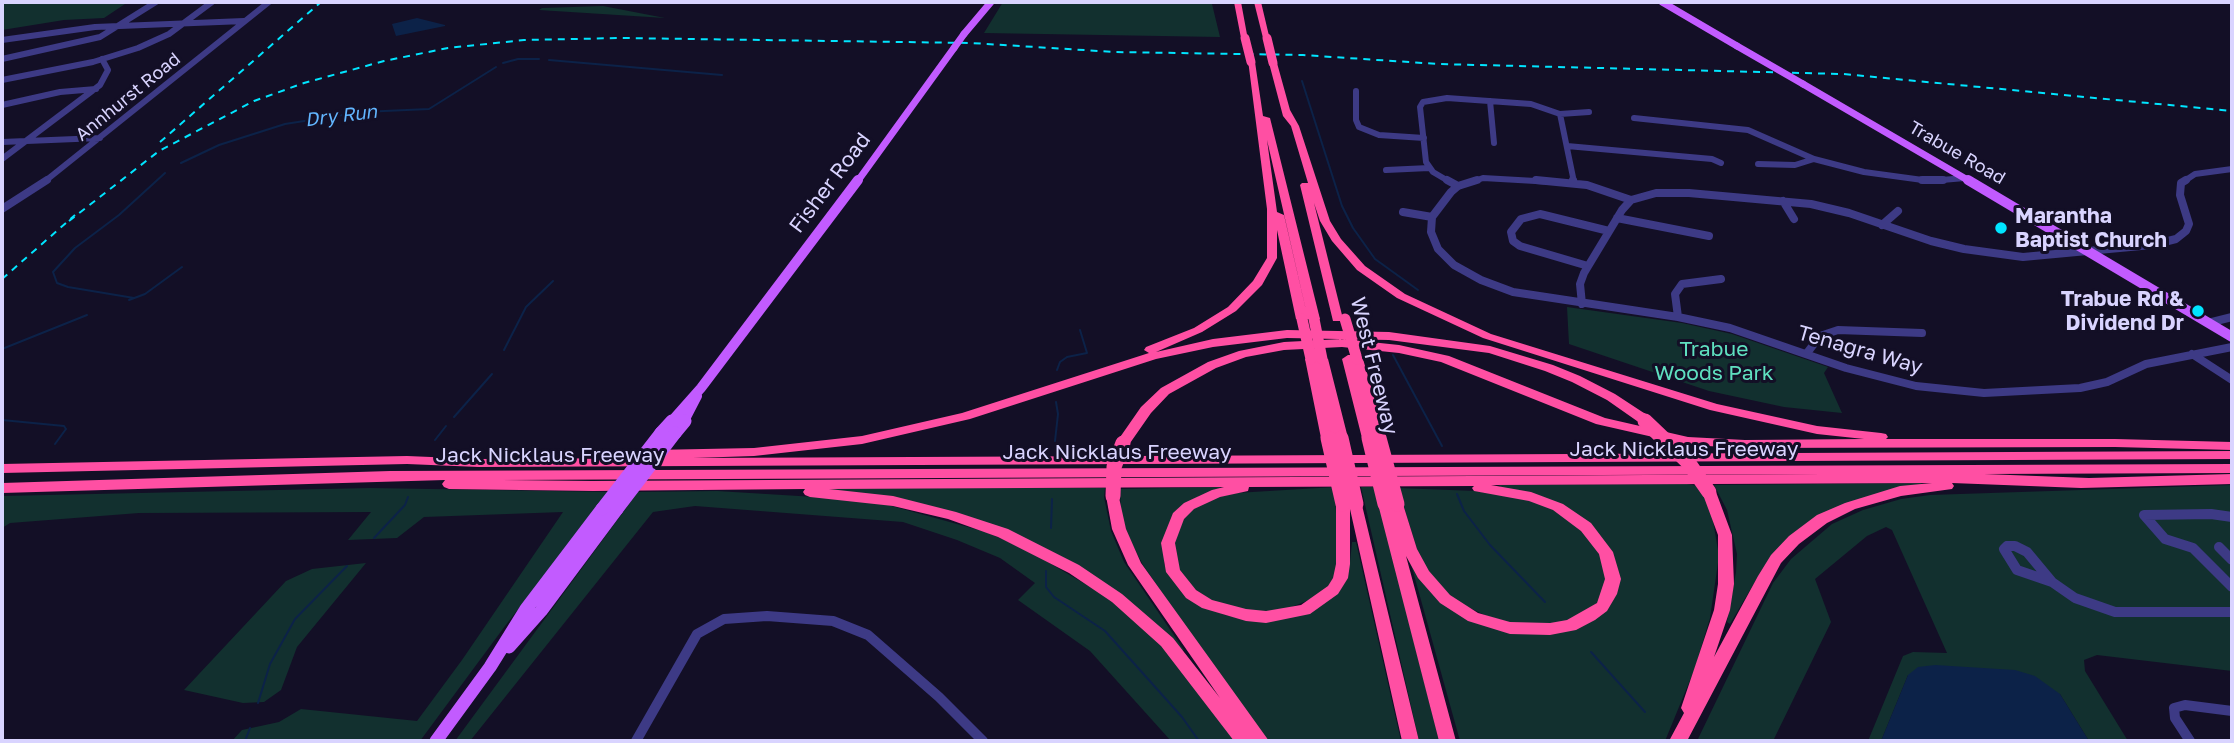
<!DOCTYPE html>
<style>
body{margin:0}
#map{position:relative;width:2234px;height:743px;overflow:hidden;background:#130f26;font-family:"Golos Text",sans-serif}
canvas{display:block}
.frame{position:absolute;inset:0;border:4px solid #d9d4ff;pointer-events:none}
</style>
<div id="map">
<canvas width="2234" height="743"></canvas>
<div class="frame"></div>
</div>
<script>
const context = document.querySelector('canvas').getContext('2d');
context.lineJoin = 'round';
function fillPath(path, color) { context.fillStyle = color; context.fill(path, 'evenodd'); }
const poly = rows => new Path2D(rows.map(r => 'M' + r).join(''));
function trace(path, color, width, dash) { context.strokeStyle = color; context.lineWidth = width; context.lineCap = dash ? 'butt' : 'round'; context.setLineDash(dash || []); context.stroke(path); }
function write(font, color, halo, rows, align = 'center') {
  context.font = font + ' "Golos Text",sans-serif'; context.lineWidth = 6; context.setLineDash([]); context.textBaseline = 'middle'; context.strokeStyle = halo; context.fillStyle = color; for (const [text, x, y, turn = 0] of rows) {
    context.save(); context.translate(x, y); context.rotate((+turn || 0) * Math.PI / 180); context.textAlign = isNaN(turn) ? turn : align; if (halo) context.strokeText(text, 0, 0); context.fillText(text, 0, 0); context.restore();
  }
}
fillPath(poly([
 [2,2,128,2,104,18,64,20,2,30],
 [1003,2,1175,2,1212,4,1220,37,984,33],
 [603,6,665,18,539,10,542,8],
 [1567,307,1682,323,1732,334,1828,367,1824,373,1842,413,1784,407,1709,391,1569,344],
 [1921,483,1924,486,1844,505,1763,568,1730,624,1727,622,1736,572,1737,554,1727,510,1714,485],
 [1687,484,1698,486,1711,509,1719,556,1710,618,1695,668,1665,741,1460,741,1411,564,1425,583,1503,629,1587,623,1618,581,1575,514,1501,488,1499,485],
 [2232,485,2232,671,2097,655,2084,660,2085,671,2128,741,2089,741,2060,694,1908,675,1881,741,1868,741,1903,656,1913,652,1947,653,1892,530,1886,527,1867,536,1815,579,1831,622,1773,741,1697,741,1773,583,1791,559,1832,524,1863,510,1901,499,1930,495],
 [1220,487,1221,489,1199,496,1164,539,1164,564,1172,578,1204,606,1225,615,1244,619,1313,609,1350,562,1352,542,1356,542,1401,741,1268,741,1208,659,1143,565,1128,536,1121,513,1120,489],
 [1335,487,1338,566,1333,582,1319,596,1279,612,1255,613,1212,601,1195,589,1178,572,1173,560,1177,527,1184,516,1198,505,1213,498,1236,493],
 [1361,487,1375,487,1439,741,1419,741],
 [370,488,610,492,505,626,420,741,232,741,242,730,279,722,301,709,417,721,462,660,563,512,424,517,397,538,348,540,371,512,139,513,10,523,2,528,2,496],
 [817,488,1105,488,1104,497,1111,531,1124,562,1184,650,1180,651,1125,599,978,520],
 [1398,488,1476,491,1533,500,1566,516,1598,547,1607,575,1599,601,1587,612,1569,620,1549,625,1515,624,1487,616,1459,603,1436,584,1419,555],
 [717,491,848,499,888,505,986,532,1029,551,1109,598,1165,647,1237,741,1171,741,1090,651,1018,600,1035,583,1000,558,957,540,903,522,695,506,653,512,470,741,455,741,638,492],
 [366,563,297,647,281,690,264,702,243,703,184,690,286,581,312,569]
]), '#12302f');
fillPath(poly([
 [417,18,445,25,445,26,396,36,392,24],
 [1935,665,2015,670,2035,676,2060,694,2089,741,1881,741,1908,675,1918,667]
]), '#0c2248');
trace(poly([
 [549,60,722,75],
 [503,63,518,59,539,59],
 [1302,81,1342,206,1353,228,1375,259,1418,290],
 [181,163,219,145,285,124,362,112,429,109,496,67],
 [134,298,68,287,57,283,53,272,75,248,119,215,165,173],
 [129,300,145,294,182,267],
 [2,349,87,315],
 [504,350,526,307,553,281],
 [1393,355,1442,446],
 [1057,370,1060,362,1067,357,1087,353,1080,330],
 [454,417,492,374],
 [2,420,64,426,66,429,55,444],
 [435,440,446,426],
 [1055,441,1058,414,1056,402],
 [1457,494,1464,511,1490,545,1545,602],
 [2,515,3,512],
 [1051,528,1052,499],
 [374,538,405,505,408,497],
 [1046,571,1046,587,1054,597,1105,631,1182,717,1199,741],
 [1591,652,1645,712],
 [258,703,270,664,295,619,347,566],
 [245,741,250,728]
]), '#0c2248', 2);
trace(poly([
 [2,40,95,27,244,21],
 [2,59,100,37,156,2],
 [2,80,93,62,138,48,169,34,212,2],
 [1356,91,1356,120,1359,127,1379,135,1424,138],
 [1490,101,1494,143],
 [2,105,60,92,96,89],
 [1560,114,1574,182],
 [1560,114,1589,112],
 [1634,118,1748,130,1814,159,1864,172,1930,181,1965,178],
 [2,142,100,138],
 [1567,146,1712,159,1721,163],
 [2,159,100,85,108,70,102,59],
 [1758,164,1795,165,1814,159],
 [1386,170,1429,168],
 [44,182,269,2],
 [1450,182,1433,172,1426,162,1420,107,1423,102,1447,98,1531,104,1560,114],
 [1472,182,1483,178,1553,182],
 [2183,182,2195,174,2232,169]
]), '#3d3a85', 6);
trace(poly([
 [1447,180,1458,186],
 [1477,180,1458,186,1451,192,1432,217,1431,232,1438,249,1454,265,1481,280,1513,292,1678,317,1730,328,1846,368,1916,386,1984,393,2080,388,2107,382,2146,364,2232,347],
 [1536,180,1587,185,1631,200],
 [1573,180,1574,183],
 [1922,180,1943,180],
 [1783,201,1794,219],
 [2,209,47,180],
 [1403,212,1432,217],
 [1617,218,1709,236],
 [1882,225,1898,211],
 [1588,266,1520,246,1513,241,1511,232,1521,219,1540,214,1609,231],
 [1582,304,1580,284,1584,273,1622,210,1631,200,1656,193,1689,193,1811,204,1849,213,1931,241,1964,249,2023,257,2152,245,2176,239,2186,231,2189,224,2180,195,2181,183,2186,180],
 [1678,317,1675,294,1682,284,1721,279],
 [2208,323,2232,317],
 [1807,353,1820,336,1838,330,1922,333],
 [2192,354,2232,380]
]), '#3d3a85', 8);
trace(poly([
 [2232,517,2211,514,2144,515,2165,539,2193,548,2232,587],
 [2007,546,2015,546,2027,552,2052,582,2017,570,2004,549,2007,546],
 [2219,547,2232,560],
 [2052,582,2075,598,2115,612,2232,612],
 [636,741,697,634,724,619,767,616,833,621,868,635,939,697,983,741],
 [2190,741,2175,718,2174,708,2185,705,2232,711]
]), '#3d3a85', 10);
trace(poly([
 [1662,2,1737,46],
 [964,34,991,2],
 [1803,84,1971,182],
 [857,182,954,48]
]), '#c25bff', 7);
trace(poly([
 [1968,180,2232,337],
 [670,423,701,388,858,180],
 [683,423,697,396]
]), '#c25bff', 10);
trace(poly([
 [661,433,672,421],
 [675,433,685,421],
 [509,647,541,611,617,509],
 [436,741,490,667,526,609,602,509]
]), '#c25bff', 13);
fillPath(poly([
 [1234,2,1241,2,1248,40,1241,38,1234,2],
 [1254,2,1261,2,1270,40,1263,38,1254,2],
 [1248,60,1255,62,1263,116,1270,118,1320,319,1314,322,1308,319,1267,140,1277,212,1284,215,1308,319,1302,322,1296,319,1277,230,1277,258,1262,285,1236,311,1202,332,1156,352,1213,339,1287,330,1389,332,1490,346,1553,365,1580,376,1615,394,1647,415,1648,418,1647,421,1637,421,1607,400,1572,382,1545,371,1489,353,1389,340,1287,338,1213,347,1156,359,970,419,862,444,754,456,693,458,2232,451,2232,459,479,467,407,464,2,473,2,464,407,456,479,459,650,458,645,454,652,450,754,448,862,436,962,413,1149,353,1144,350,1146,347,1194,328,1228,307,1253,281,1267,258,1267,209,1248,60],
 [1270,61,1277,63,1290,110,1299,126,1330,221,1341,239,1365,266,1405,294,1491,334,1717,404,1817,426,1881,433,1886,434,1888,437,1886,439,2115,439,2232,442,2232,450,2115,447,1745,448,1688,445,1596,424,1441,362,1399,353,1342,347,1284,350,1246,357,1216,368,1169,394,1151,413,1128,446,1118,446,1116,443,1141,407,1161,388,1208,362,1239,351,1284,342,1342,339,1399,345,1449,356,1605,418,1688,437,1745,440,1864,439,1817,434,1710,410,1483,338,1397,298,1357,270,1332,241,1320,221,1314,203,1343,319,1341,321,1333,321,1300,185,1302,183,1308,183,1291,126,1283,116,1269,63,1270,61],
 [1311,355,1316,358,1322,355,1328,359,1348,438,1346,441,1341,442,1335,438,1328,442,1321,438,1305,359,1311,355],
 [1348,355,1357,355,1363,359,1386,438,1384,441,1369,442,1362,438,1342,359,1348,355],
 [2232,464,2232,473,1984,474,2089,478,2232,474,2232,484,2081,488,1952,483,1954,486,1952,489,1901,496,1855,509,1827,523,1799,544,1781,563,1687,741,1669,741,1684,713,1681,708,1714,610,1718,584,1718,535,1702,492,1704,489,1714,489,1716,492,1732,535,1734,584,1730,610,1714,657,1758,576,1771,555,1789,536,1817,515,1845,503,1900,486,1932,483,1491,485,1531,492,1563,504,1591,523,1613,552,1621,579,1617,594,1607,611,1595,620,1576,630,1550,635,1510,634,1468,621,1440,603,1418,578,1406,556,1456,741,1439,741,1378,504,1380,501,1385,499,1391,502,1397,499,1402,501,1417,549,1429,571,1450,595,1478,613,1510,622,1550,623,1567,620,1597,603,1605,579,1599,554,1581,531,1553,510,1529,501,1474,491,1472,488,1474,486,1249,487,1248,491,1220,497,1194,509,1184,519,1175,543,1180,570,1196,590,1212,600,1246,609,1266,611,1301,605,1328,586,1333,578,1336,564,1336,504,1338,501,1343,499,1350,503,1356,499,1361,501,1419,741,1402,741,1350,509,1350,564,1348,578,1338,594,1310,614,1266,623,1246,621,1202,608,1186,598,1166,572,1161,543,1173,513,1184,503,1212,490,1224,487,829,489,893,496,956,512,1008,529,1079,565,1122,594,1173,638,1220,698,1128,565,1112,529,1106,496,1108,493,1113,491,1118,493,1126,529,1141,563,1269,741,1234,741,1161,646,1112,602,1069,573,998,537,948,519,893,506,810,497,805,495,803,492,805,489,593,491,449,489,444,487,442,484,445,480,2,493,2,483,390,471,2232,464],
 [1823,474,593,481,502,480,1823,474]
]), '#ff4fa3');
trace(poly([
 [160,142,321,2],
 [69,221,159,151,254,101,304,83,384,61,448,48,524,40,622,38,971,43,1115,52,1303,55,1438,64,1843,74,2232,111],
 [2,279,75,215]
]), '#00e5ff', 2, [7, 6]);
trace(poly([
 [1737,46,1803,84],
 [954,48,964,34]
]), '#c25bff', 7);
trace(poly([
 [602,509,661,433],
 [617,509,675,433]
]), '#c25bff', 13);
trace(poly([
 [1245,38,1251,62],
 [1267,38,1273,63]
]), '#ff4fa3', 9);
trace(poly([
 [1302,319,1311,359],
 [1314,319,1322,359],
 [1345,319,1357,359],
 [1642,418,1647,423]
]), '#ff4fa3', 11);
trace(poly([
 [1645,421,1688,462,1709,492],
 [1328,438,1343,504],
 [1341,438,1356,504],
 [1369,438,1385,504],
 [1379,438,1397,504],
 [1113,496,1114,467,1123,443]
]), '#ff4fa3', 15);
for (const [x, y, r, color] of [
 [2001,228,7,"#00e5ff"],
 [2198,311,7,"#00e5ff"]
]) { const dot = new Path2D(); dot.arc(x, y, r, 0, 2 * Math.PI); context.fillStyle = color; context.fill(dot); trace(dot, '#130f26', 2.5); }
write('18px', '#d9d4ff', '#130f26', [
 ["Annhurst Road",128,97,-39],
 ["Trabue Road",1957,153,30]
]);
write('italic 19px', '#62b6ff', '#130f26', [
 ["Dry Run",341,116,-7]
]);
write('21px', '#d9d4ff', '#130f26', [
 ["Fisher Road",830,183,-53],
 ["Tenagra Way",1860,350,16],
 ["West Freeway",1374,366,76],
 ["Jack Nicklaus Freeway",1684,449],
 ["Jack Nicklaus Freeway",1117,452],
 ["Jack Nicklaus Freeway",550,455]
]);
write('bold 21px', '#d9d4ff', '#130f26', [
 ["Marantha",2015,216],
 ["Baptist Church",2015,240],
 ["Trabue Rd &",2184,299,"right"],
 ["Dividend Dr",2184,323,"right"]
], 'left');
write('21px', '#5fe0c0', '#130f26', [
 ["Trabue",1714,349],
 ["Woods Park",1714,373]
]);
</script>
